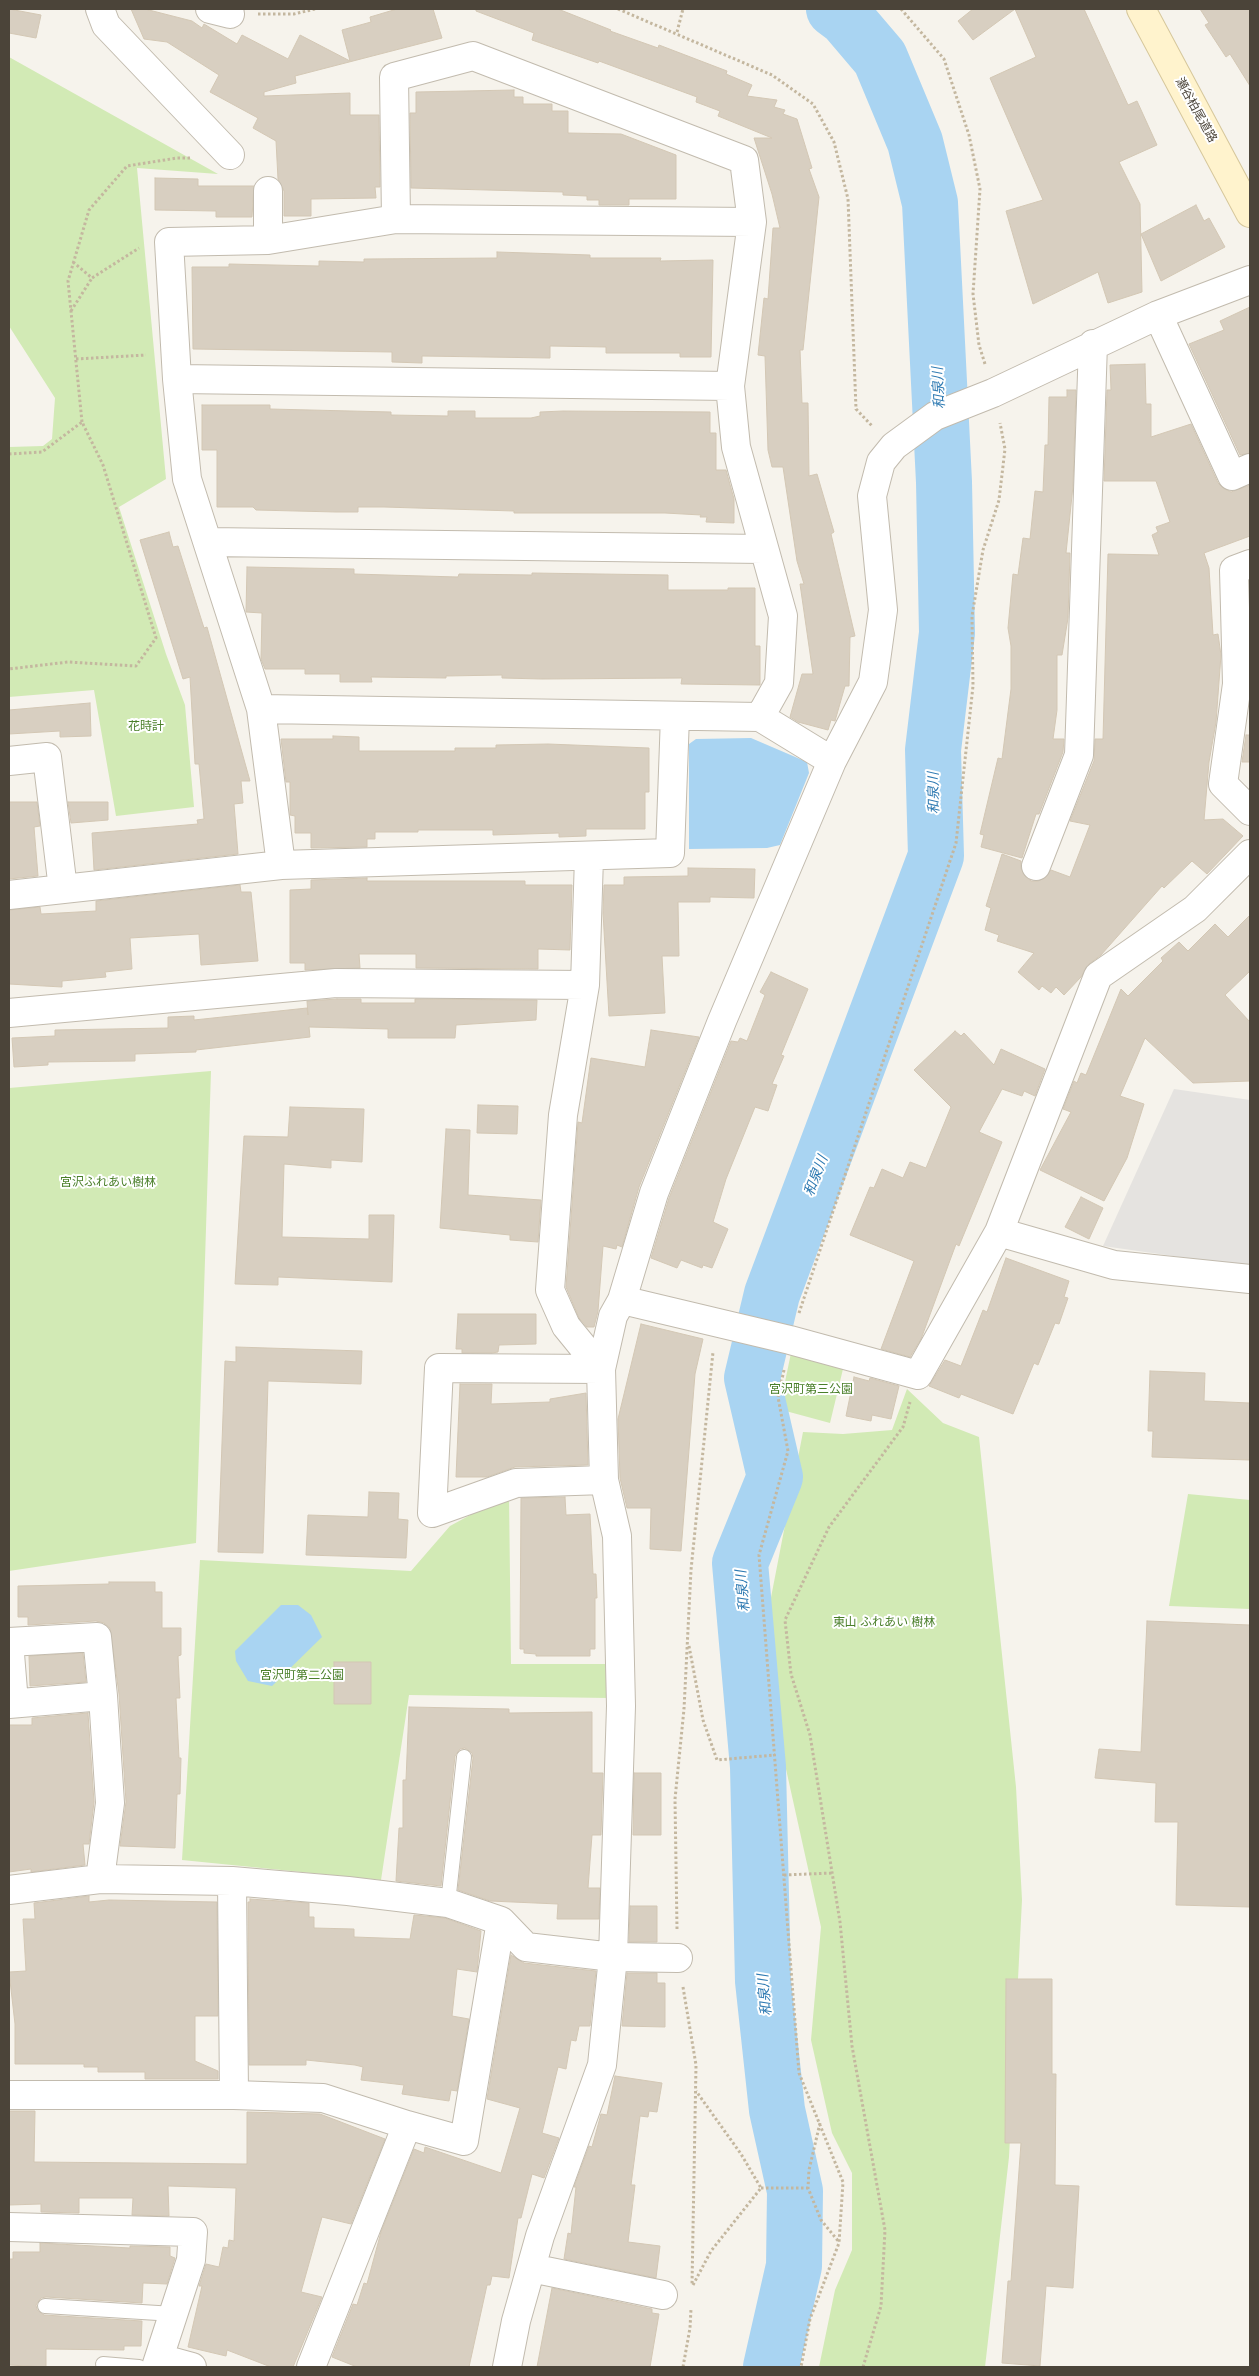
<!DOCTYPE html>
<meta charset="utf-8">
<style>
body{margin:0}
#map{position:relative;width:1259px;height:2376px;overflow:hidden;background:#f6f3ec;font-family:Mulish,sans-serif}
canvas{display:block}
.frame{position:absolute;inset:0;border:10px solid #4b4439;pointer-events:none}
</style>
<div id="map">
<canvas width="1259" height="2376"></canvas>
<div class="frame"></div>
</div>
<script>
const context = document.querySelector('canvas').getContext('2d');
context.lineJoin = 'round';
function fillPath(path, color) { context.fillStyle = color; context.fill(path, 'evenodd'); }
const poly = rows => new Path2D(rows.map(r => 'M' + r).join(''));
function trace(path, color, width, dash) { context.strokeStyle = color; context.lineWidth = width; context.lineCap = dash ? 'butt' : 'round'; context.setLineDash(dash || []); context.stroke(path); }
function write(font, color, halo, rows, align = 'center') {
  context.font = font + ' Mulish,"Noto Sans JP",sans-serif'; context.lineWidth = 4; context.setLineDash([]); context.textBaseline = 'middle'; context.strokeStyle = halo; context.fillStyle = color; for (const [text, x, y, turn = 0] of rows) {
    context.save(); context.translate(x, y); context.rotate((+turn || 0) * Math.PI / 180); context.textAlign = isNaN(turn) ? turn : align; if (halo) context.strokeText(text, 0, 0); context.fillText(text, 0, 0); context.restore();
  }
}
fillPath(poly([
 [9,57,218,174,137,168,166,479,119,507,166,654,185,705,194,807,116,816,94,690,9,697,9,447,43,446,52,439,55,398,9,326],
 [211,1071,196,1543,9,1571,9,1088],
 [791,1353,843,1369,830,1423,782,1410,781,1401],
 [907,1389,943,1423,979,1437,1016,1787,1022,1900,1009,2157,985,2367,819,2367,835,2290,852,2250,852,2173,832,2133,811,2040,821,1927,784,1760,768,1613,803,1432,843,1434,892,1430],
 [509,1494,511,1664,611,1664,608,1698,409,1695,381,1880,182,1860,200,1560,411,1571,450,1526],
 [1188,1494,1250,1500,1250,1609,1169,1606]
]), '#d2eab5');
fillPath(poly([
 [1174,1089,1250,1100,1250,1267,1103,1246]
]), '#e5e3e0');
fillPath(poly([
 [751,738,807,762,809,773,780,845,767,848,689,849,689,744,696,739],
 [281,1605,298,1605,311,1615,322,1637,272,1686,248,1681,236,1661,235,1651]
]), '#a9d4f2');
trace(poly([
 [771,2367,794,2266,795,2191,777,2110,763,1981,758,1767,740,1563,775,1477,752,1378,772,1294,936,856,933,750,947,633,944,482,930,203,915,142,880,58,846,18,834,9]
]), '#a9d4f2', 56);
const building = poly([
 [9,9,41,15,36,38,9,33,9,9],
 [131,9,145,9,192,21,202,28,204,24,237,44,242,35,288,59,300,35,350,61,342,30,371,22,370,17,397,9,433,9,442,38,295,76,296,83,264,92,264,96,350,93,350,115,379,115,380,187,375,187,376,198,311,199,311,216,284,216,284,191,278,179,276,141,253,128,258,118,210,92,219,75,167,42,144,39,131,9],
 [476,9,558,9,611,30,610,31,658,48,659,45,727,71,726,74,752,85,747,96,777,100,774,107,785,110,783,114,797,119,812,168,809,169,819,197,803,350,800,350,802,403,808,403,809,476,817,474,834,532,831,534,855,636,850,637,849,686,845,686,835,721,831,720,828,730,798,722,790,717,802,674,813,674,800,584,804,584,797,561,783,467,772,467,768,450,765,356,758,355,764,298,768,299,773,228,780,228,772,194,754,138,772,138,718,116,720,111,696,102,697,97,599,61,598,63,532,40,534,33,476,11,476,9],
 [973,9,1084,9,1128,105,1137,101,1157,145,1119,162,1140,204,1142,292,1108,303,1098,272,1033,304,1006,211,1043,200,990,78,1036,57,1015,9,973,40,958,21,973,9],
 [1200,9,1250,9,1250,86,1230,54,1226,57,1205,25,1209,23,1200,9],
 [514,90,514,97,523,97,523,104,552,104,552,111,568,111,568,133,621,134,676,155,676,199,629,199,629,205,599,205,599,200,587,200,587,196,563,195,563,192,411,188,410,113,416,113,416,92,514,90],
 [155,178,198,179,198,186,254,186,252,217,216,217,216,211,155,210,155,178],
 [1196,205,1204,221,1209,218,1225,247,1161,281,1141,234,1196,205],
 [497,252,590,255,590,258,661,258,660,261,713,260,711,357,680,357,680,353,606,353,606,347,550,346,550,358,422,356,422,363,392,362,392,352,193,349,192,267,229,267,229,264,319,266,319,261,364,262,364,259,497,258,497,252],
 [1250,307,1250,453,1240,455,1189,344,1224,330,1220,321,1250,307],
 [1145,364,1146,404,1151,404,1151,437,1191,424,1218,483,1223,488,1231,492,1250,485,1250,536,1204,553,1209,568,1213,635,1218,634,1221,655,1216,722,1209,762,1204,820,1223,819,1243,836,1207,874,1192,861,1164,888,1162,886,1101,955,1089,964,1081,977,1064,995,1056,987,1051,993,1042,986,1039,990,1018,972,1034,953,997,941,999,935,985,930,991,908,986,906,1002,854,1021,861,1021,868,1024,875,1031,881,1038,881,1045,878,1051,870,1070,877,1090,825,1070,821,1094,761,1095,739,1103,739,1108,554,1159,555,1152,535,1158,532,1156,527,1170,522,1156,481,1104,481,1107,390,1111,390,1110,365,1145,364],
 [1067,390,1076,390,1073,486,1066,553,1070,553,1068,618,1062,655,1057,655,1057,710,1053,739,1064,739,1063,752,1039,814,1036,814,1022,858,981,847,984,835,980,834,998,758,1002,759,1011,689,1011,646,1008,628,1013,574,1018,575,1023,538,1030,539,1035,491,1043,492,1045,445,1048,445,1049,397,1067,397,1067,390],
 [202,405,270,405,270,409,391,412,391,415,448,416,448,411,475,411,475,418,531,418,540,416,540,412,563,411,710,412,710,433,716,433,716,470,726,470,734,499,734,523,706,522,707,517,700,517,701,515,665,513,514,513,514,511,384,507,358,507,358,512,336,512,256,510,253,507,217,507,217,450,202,450,202,405],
 [169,532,173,547,178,546,204,628,207,627,250,781,241,781,243,803,234,804,238,854,94,870,92,833,198,824,197,820,204,819,199,764,195,764,190,677,183,679,140,540,169,532],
 [247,567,354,569,354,574,458,577,459,574,532,575,532,573,668,575,668,590,728,590,728,588,755,588,755,646,760,646,760,685,681,684,682,678,542,679,502,678,502,675,446,676,446,678,371,677,372,682,340,682,340,674,305,674,305,669,265,669,261,659,262,613,246,612,247,567],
 [90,703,91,736,60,737,60,731,9,734,9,710,90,703],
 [1246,735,1250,735,1250,762,1242,762,1246,735],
 [333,736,359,737,359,751,455,751,455,748,496,748,496,745,548,744,649,748,649,792,645,792,645,829,586,829,586,836,559,837,559,833,493,835,493,830,418,830,418,832,375,832,375,839,367,839,367,847,311,848,311,833,295,833,295,816,290,815,290,782,286,782,281,739,333,739,333,736],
 [9,802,37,802,40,826,34,827,38,876,9,879,9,802],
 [68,802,108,802,108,820,71,823,68,802],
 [688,868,755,869,754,898,710,897,710,902,678,902,679,956,662,956,665,1013,609,1016,603,913,604,885,624,885,624,877,688,876,688,868],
 [367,878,367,881,525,881,525,885,572,885,570,950,538,949,538,969,416,968,416,954,359,954,360,968,305,970,305,963,290,963,290,890,311,889,311,880,367,878],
 [240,885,241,892,251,892,258,961,201,965,199,934,130,938,132,969,105,972,106,977,62,981,62,987,9,984,9,910,40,907,41,914,96,911,96,901,240,885],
 [1250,915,1250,971,1225,995,1250,1022,1250,1081,1193,1083,1145,1038,1120,1096,1144,1104,1127,1158,1104,1201,1040,1170,1071,1112,1063,1109,1074,1081,1077,1083,1081,1073,1086,1075,1121,989,1128,996,1163,961,1161,958,1179,942,1188,951,1215,924,1228,937,1250,915],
 [771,972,808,989,781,1055,784,1056,772,1084,777,1085,768,1111,755,1107,726,1179,713,1222,728,1229,712,1268,703,1265,702,1268,681,1260,677,1268,651,1258,669,1198,731,1041,738,1042,740,1038,747,1041,765,995,760,992,771,972],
 [337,999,361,999,361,1003,415,1003,415,999,537,1000,536,1020,456,1025,455,1038,388,1038,388,1029,309,1027,310,1037,196,1050,196,1052,135,1054,135,1061,48,1062,48,1065,14,1067,12,1038,55,1036,55,1030,168,1028,168,1017,194,1016,194,1020,307,1008,308,1015,307,1001,337,999],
 [651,1030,699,1037,639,1187,622,1247,617,1245,616,1249,603,1246,598,1311,594,1327,587,1327,579,1318,566,1287,578,1122,582,1123,591,1058,645,1067,651,1030],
 [955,1031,961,1036,964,1033,994,1065,1001,1049,1045,1069,1035,1096,1024,1091,1022,1096,1002,1089,979,1132,1002,1142,959,1246,956,1244,921,1339,910,1357,881,1349,914,1261,850,1235,870,1187,874,1188,882,1169,903,1178,910,1162,926,1168,951,1107,914,1070,955,1031],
 [478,1105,518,1106,517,1134,477,1133,478,1105],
 [290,1107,364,1109,362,1162,331,1160,331,1168,284,1164,282,1237,369,1239,369,1215,394,1215,392,1282,278,1277,278,1285,235,1284,244,1136,288,1137,290,1107],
 [446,1129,470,1130,468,1195,541,1200,538,1242,510,1240,510,1235,440,1228,446,1129],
 [1081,1197,1103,1208,1089,1239,1065,1227,1081,1197],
 [1006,1258,1069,1281,1064,1297,1068,1298,1059,1324,1055,1323,1038,1365,1034,1363,1013,1414,961,1394,959,1398,929,1386,945,1360,961,1366,983,1310,987,1312,1006,1258],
 [458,1314,536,1314,536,1344,499,1345,498,1352,492,1353,462,1353,462,1349,456,1349,458,1314],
 [641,1324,703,1339,695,1374,681,1551,650,1549,651,1508,627,1508,620,1478,618,1419,641,1324],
 [236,1347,362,1351,361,1384,268,1381,263,1553,218,1552,225,1361,236,1362,236,1347],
 [1150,1371,1205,1373,1204,1401,1250,1403,1250,1460,1152,1457,1153,1431,1148,1431,1150,1371],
 [854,1377,869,1381,870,1378,899,1386,891,1419,872,1415,871,1421,846,1416,854,1377],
 [460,1384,492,1384,491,1404,550,1402,550,1399,586,1393,588,1465,515,1467,487,1477,456,1477,460,1384],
 [369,1492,399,1493,398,1519,408,1520,406,1558,306,1555,308,1515,368,1517,369,1492],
 [565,1497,566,1515,590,1514,593,1574,596,1574,597,1598,595,1598,595,1649,590,1649,590,1656,536,1656,536,1654,524,1653,524,1649,520,1649,521,1498,565,1497],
 [109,1582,155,1582,155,1592,162,1592,162,1628,181,1628,181,1655,178,1656,180,1698,176,1698,179,1758,181,1758,180,1794,177,1794,175,1848,120,1846,126,1802,119,1694,110,1628,104,1623,96,1621,28,1625,28,1617,18,1617,18,1586,109,1584,109,1582],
 [1147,1621,1250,1625,1250,1907,1176,1905,1178,1822,1155,1822,1156,1783,1095,1778,1099,1749,1141,1752,1147,1621],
 [83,1653,86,1682,30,1686,29,1656,83,1653],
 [334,1662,371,1662,371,1704,334,1704,334,1662],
 [409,1707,509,1709,509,1713,592,1712,592,1773,603,1773,601,1835,592,1835,588,1888,600,1888,599,1919,557,1919,558,1904,490,1901,458,1890,473,1758,472,1753,465,1748,460,1749,455,1756,441,1886,396,1881,399,1828,403,1828,403,1780,406,1780,409,1707],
 [88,1713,94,1802,89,1844,83,1844,85,1865,31,1872,31,1869,9,1872,9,1725,32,1725,32,1718,88,1713],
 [634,1773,661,1773,661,1835,633,1835,634,1773],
 [89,1896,89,1902,109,1900,217,1902,218,2016,195,2016,195,2061,218,2071,218,2079,145,2079,145,2072,98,2072,98,2067,84,2067,84,2064,15,2064,15,2024,9,1972,26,1971,23,1919,35,1919,34,1903,89,1896],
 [250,1899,309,1903,309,1917,314,1917,314,1928,354,1929,354,1937,410,1939,414,1915,445,1918,481,1931,477,1972,457,1969,452,2016,469,2019,457,2091,451,2090,449,2101,402,2094,404,2085,361,2080,363,2067,355,2065,306,2060,306,2065,249,2065,248,1902,250,1902,250,1899],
 [630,1906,657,1906,657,1942,629,1942,630,1906],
 [511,1955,524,1963,596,1971,590,2026,579,2026,576,2041,571,2040,566,2069,558,2067,542,2133,559,2138,544,2178,532,2174,521,2218,518,2218,509,2278,492,2276,490,2285,487,2285,469,2367,357,2367,332,2357,353,2304,357,2305,364,2283,367,2284,381,2232,414,2149,424,2153,425,2147,501,2173,520,2108,487,2099,511,1955],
 [627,1973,657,1973,657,1983,665,1983,665,2027,622,2026,627,1973],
 [1006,1979,1052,1979,1052,2074,1056,2074,1055,2185,1079,2186,1073,2288,1046,2286,1040,2366,1002,2363,1008,2281,1011,2281,1021,2143,1005,2143,1006,1979],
 [615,2076,662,2083,657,2112,649,2111,648,2117,640,2116,631,2185,635,2185,628,2242,660,2246,656,2278,564,2259,568,2233,571,2234,576,2187,574,2187,589,2146,592,2147,601,2114,607,2115,615,2076],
 [9,2111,35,2111,34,2162,247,2164,247,2112,320,2114,385,2139,351,2224,322,2217,301,2292,322,2297,293,2367,271,2367,227,2350,226,2356,188,2347,202,2286,199,2286,206,2264,219,2267,223,2247,228,2248,229,2240,234,2241,236,2188,168,2186,169,2216,132,2215,133,2198,79,2198,79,2213,41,2212,41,2204,9,2205,9,2111],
 [40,2243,130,2248,130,2246,170,2247,170,2256,175,2258,167,2284,143,2283,142,2303,46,2297,41,2298,36,2305,37,2310,44,2315,142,2321,141,2346,124,2346,124,2350,46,2349,46,2367,9,2365,9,2259,13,2259,13,2252,40,2252,40,2243],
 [552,2288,652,2309,652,2313,659,2314,650,2367,537,2367,552,2288]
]);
fillPath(building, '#d8cfc1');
trace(building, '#d3c7b4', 1);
const service = poly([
 [448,1903,464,1757],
 [45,2306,174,2314],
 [103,2364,139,2367]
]);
const minor = poly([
 [100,9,106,25,230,155],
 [210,9,230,14],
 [268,191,268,240],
 [396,219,394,77,473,56,744,160,752,222,730,386,736,447,783,616,779,683,760,717],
 [1158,315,1232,476,1250,468],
 [177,379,730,386],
 [208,542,763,549],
 [1250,564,1234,570,1237,684,1223,784,1250,811],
 [261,709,760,717,832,761],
 [9,761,47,757,63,889],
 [589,857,585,985,563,1115,550,1290,566,1326,601,1369],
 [281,865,261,709,187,479,177,379,169,242,268,240,396,219,752,222],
 [1036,866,1079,755,1093,344],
 [9,895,281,865,670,853,675,716],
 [9,1013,336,983,585,985],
 [999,1232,1114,1265,1250,1279],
 [622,1300,790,1340,918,1375,999,1232,1098,976,1195,909,1250,854],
 [601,1369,439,1368,432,1513,516,1483,604,1480],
 [14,1703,9,1642,97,1637,103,1696],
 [9,1704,103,1696,110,1803,100,1879],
 [232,1881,234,2095],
 [9,1890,100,1879,232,1881,348,1891,448,1903,501,1921,526,1947,613,1957,678,1958],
 [9,2095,234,2095,323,2098,407,2125],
 [9,2227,193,2232,191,2260,156,2367],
 [531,2268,663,2295],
 [159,2358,192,2367],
 [311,2367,407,2125,464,2141,501,1921],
 [507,2367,516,2321,540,2236,602,2065,613,1957,621,1706,617,1536,604,1480,601,1369,613,1316,622,1300,654,1193,722,1021,832,761,873,682,883,610,872,496,881,462,894,446,935,416,993,393,1158,315,1250,280]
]);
const secondary = poly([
 [1141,9,1250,213]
]);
trace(service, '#c2bbae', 16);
trace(minor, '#c2bbae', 30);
trace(secondary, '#d6c79b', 30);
trace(poly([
 [618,9,772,75,813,104,834,142,848,199,856,409,873,427],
 [901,9,944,59,969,135,980,189,973,294,979,345,985,364],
 [258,14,294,14,315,9],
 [677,32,683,9],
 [73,262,92,278,139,248],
 [71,311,92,278],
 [76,359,146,355],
 [82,422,68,281,89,210,127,166,177,158,192,158],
 [9,454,42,452,82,422,103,465,156,638,136,666,68,662,9,669],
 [799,1313,956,843,973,686,972,616,983,550,999,500,1005,449,1000,423],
 [784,1370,778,1397,788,1451,759,1555,799,2073,843,2182,839,2243,810,2319,801,2367],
 [689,1646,703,1720,717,1760,775,1755],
 [784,1875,832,1873],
 [677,1929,675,1799,684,1709,691,1570,713,1352],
 [683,1987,696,2065,692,2285],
 [820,2123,809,2170,808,2188,821,2220,839,2242],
 [761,2188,808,2188],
 [693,2285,711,2251,761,2188,741,2154,696,2091],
 [683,2367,690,2328,691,2309],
 [863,2367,881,2306,885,2230,852,2046,840,1922,810,1735,791,1674,785,1620,829,1527,903,1427,910,1402]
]), '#c4b79f', 3, [2.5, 2.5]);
trace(service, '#fff', 14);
trace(minor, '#fff', 28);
trace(secondary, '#fff3cd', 28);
write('12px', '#4b4439', '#fff', [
 ["瀬谷柏尾道路",1196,110,61]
]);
write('12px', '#4a7f2a', '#fff', [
 ["花時計",146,726],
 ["宮沢ふれあい樹林",108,1182],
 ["宮沢町第三公園",811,1389],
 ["東山 ふれあい 樹林",884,1622],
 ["宮沢町第二公園",302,1675]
]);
write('italic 14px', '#2e7ab2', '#fff', [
 ["和泉川",939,388,-93],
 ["和泉川",934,793,-91],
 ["和泉川",816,1176,-69],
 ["和泉川",743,1591,-95],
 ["和泉川",765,1995,-95]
]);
</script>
